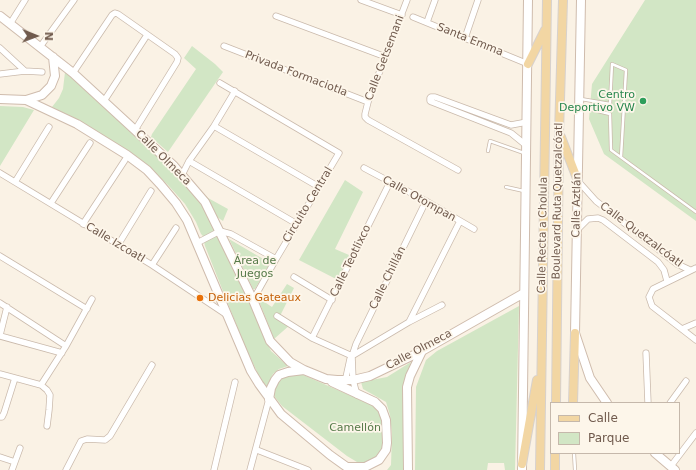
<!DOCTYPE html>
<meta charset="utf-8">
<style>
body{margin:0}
#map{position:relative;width:696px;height:470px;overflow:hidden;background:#faf2e5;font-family:"DejaVu Sans",sans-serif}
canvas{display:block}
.legend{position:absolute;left:550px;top:402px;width:130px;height:52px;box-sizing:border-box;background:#fdf6ea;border:1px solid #c5b8ab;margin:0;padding:5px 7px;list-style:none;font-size:12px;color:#705a4d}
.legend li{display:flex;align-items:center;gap:8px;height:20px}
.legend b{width:20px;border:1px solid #c5b8ab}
.north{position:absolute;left:16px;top:16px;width:40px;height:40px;-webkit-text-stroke:3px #fdf6ea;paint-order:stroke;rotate:91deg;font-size:11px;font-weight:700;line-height:16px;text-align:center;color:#705a4d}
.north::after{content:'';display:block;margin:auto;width:14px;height:18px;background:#705a4d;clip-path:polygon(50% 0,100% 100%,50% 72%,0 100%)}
</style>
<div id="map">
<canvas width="696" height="470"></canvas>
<ul class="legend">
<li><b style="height:5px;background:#f2d6a3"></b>Calle</li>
<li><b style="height:11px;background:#d2e6c5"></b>Parque</li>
</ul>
<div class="north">N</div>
</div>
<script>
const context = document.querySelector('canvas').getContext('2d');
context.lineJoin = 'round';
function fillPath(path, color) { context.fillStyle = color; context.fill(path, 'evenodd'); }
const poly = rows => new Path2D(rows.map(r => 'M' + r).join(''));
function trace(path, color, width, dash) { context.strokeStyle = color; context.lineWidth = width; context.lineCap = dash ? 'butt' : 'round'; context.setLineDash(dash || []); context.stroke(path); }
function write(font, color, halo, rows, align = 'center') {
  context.font = font + ' "DejaVu Sans",sans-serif'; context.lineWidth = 3.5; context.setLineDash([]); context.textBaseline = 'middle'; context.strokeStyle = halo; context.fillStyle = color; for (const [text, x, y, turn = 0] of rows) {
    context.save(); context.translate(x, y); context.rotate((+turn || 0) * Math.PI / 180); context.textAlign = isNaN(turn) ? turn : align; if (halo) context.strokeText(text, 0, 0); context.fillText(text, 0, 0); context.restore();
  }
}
fillPath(poly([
 [645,0,696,0,696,221,604,154,589,119,592,84],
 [192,46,215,64,223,72,168,152,151,137,152,134,196,69,184,58],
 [65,72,84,87,158,154,206,206,217,230,204,237,201,234,196,222,185,204,168,185,148,166,110,140,52,107,59,98,63,89],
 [0,106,23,107,34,110,0,166],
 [188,177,208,198,228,209,223,221,217,217,206,200],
 [345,180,363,192,335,249,349,255,338,280,299,260],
 [216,235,220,235,251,305,262,332,271,351,288,366,279,369,273,374,267,386,263,383,258,374,244,344,205,246,204,242],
 [229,239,270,263,255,289,253,289],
 [287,284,294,288,280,316,291,324,274,339,259,301,260,299,272,307],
 [519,306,515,470,505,470,504,463,488,463,487,470,415,470,416,387,426,360,437,351],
 [411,362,405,385,406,470,387,470,391,465,392,434,390,415,386,402,363,389,361,382,387,377],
 [301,374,372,405,380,413,384,424,383,451,377,458,367,462,357,462,347,456,282,406,274,396,274,390,278,380,284,375]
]), '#d2e6c5');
const lane = poly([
 [581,99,610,104,612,64,626,70,621,157],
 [581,107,610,114,611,150,696,212],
 [488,151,490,141,524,153],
 [506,187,524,191],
 [574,453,575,470]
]);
const street = poly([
 [361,0,402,15],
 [407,0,368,102,365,114,365,117,368,120,458,170],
 [276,16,386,57],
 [413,17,528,64],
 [427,22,435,0],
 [10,24,25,0],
 [465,38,478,0],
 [224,46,368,102],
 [40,47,74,0],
 [0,48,25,71],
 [73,73,112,15,115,13,118,14,175,54,178,58,177,62,135,130],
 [0,74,25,71,42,72],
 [220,83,339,153,276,259,253,300],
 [104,101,147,35],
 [214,126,319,187],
 [527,146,511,133,432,102,430,101,430,98,431,97,435,97,511,125,527,122],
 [189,161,297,224],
 [364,168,426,201,474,229],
 [0,173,152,265,227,315],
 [182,175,189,161,214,126,235,91],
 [578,181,596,201,677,264,690,270],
 [15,182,49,127],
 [51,203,90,143],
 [83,224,125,160],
 [577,230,588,219,598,218,603,220,658,262,664,270,667,281],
 [197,243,220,231,231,234,276,259],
 [118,245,151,191],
 [0,256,87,309],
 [152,265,176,228],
 [696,268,653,289,649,297,652,306,696,340],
 [294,277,332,300],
 [0,303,66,346],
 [277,316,312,338,352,356],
 [409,322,460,221],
 [682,329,696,323],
 [0,335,7,307],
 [0,336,62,353],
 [312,338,390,182],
 [646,353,648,403],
 [352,356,409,322,442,305],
 [352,356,353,380,357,395],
 [0,374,41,385,47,390,50,395,49,410,47,426],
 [345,382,350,359,352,356,356,344,426,201],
 [41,385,66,346,92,299],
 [670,403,686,381],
 [0,417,2,417,4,413,15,378],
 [257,450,308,470],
 [0,457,15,462],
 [671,466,696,433],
 [12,470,20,448],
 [66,470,81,441,87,439,105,440,110,436,152,365],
 [214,470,235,382],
 [250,470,269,399]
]);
const secondary = poly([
 [581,0,575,333,590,378,607,403],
 [0,16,73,73,174,166,205,202,253,300,270,341,290,362,304,370,326,379,337,380,353,380,370,376,422,351,524,293],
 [0,99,26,100,77,124,127,155,147,170,160,184,176,203,187,220,251,371,259,384,281,414,330,455,351,470],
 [26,100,42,95,51,86,55,76,53,57],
 [332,382,375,402,382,409,386,420,387,443,386,450,379,460,365,467,348,467],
 [269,399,271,388,275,380,279,375,288,372,304,370],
 [655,453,675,470],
 [408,470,407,387,410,376,422,351],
 [522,470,528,0]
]);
const primary = poly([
 [528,64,545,30],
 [561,137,578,181],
 [556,403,559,133,563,0],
 [573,403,575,333],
 [522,464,537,380],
 [540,470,547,0],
 [555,470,555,453]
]);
trace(lane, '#cabaac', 4);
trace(street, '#cabaac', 7);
trace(secondary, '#cfbcad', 10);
trace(primary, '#d7d1cd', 10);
trace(lane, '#fff', 2.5);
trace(street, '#fff', 5.5);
trace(secondary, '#fff', 8);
trace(primary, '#f2d6a3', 8);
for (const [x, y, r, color] of [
 [643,101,4,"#2e9e5b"],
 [200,298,4,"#e8710a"]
]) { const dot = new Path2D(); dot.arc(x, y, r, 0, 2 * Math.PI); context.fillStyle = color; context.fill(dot); trace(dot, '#fdf6ea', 1.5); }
write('11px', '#705a4d', '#fdf6ea', [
 ["Santa Emma",470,40,22],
 ["Calle Getsemani",385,58,-69],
 ["Privada Formaciotla",296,74,21],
 ["Calle Olmeca",163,158,45],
 ["Calle Otompan",419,199,29],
 ["Boulevard Ruta Quetzalcóatl",558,201,-89],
 ["Circuito Central",308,205,-59],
 ["Calle Aztlán",577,205,-89],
 ["Calle Recta a Cholula",543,235,-89],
 ["Calle Quetzalcóatl",641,235,37],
 ["Calle Izcoatl",115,243,31],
 ["Calle Teotlixco",351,261,-64],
 ["Calle Chillán",388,278,-64],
 ["Calle Olmeca",419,350,-28]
]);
write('11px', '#27864d', '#fdf6ea', [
 ["Centro",635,95],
 ["Deportivo VW",635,108]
], 'right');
write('11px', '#567a49', '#fdf6ea', [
 ["Área de",255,261],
 ["Juegos",255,274],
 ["Camellón",355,428]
]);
write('11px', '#c56008', '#fdf6ea', [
 ["Delicias Gateaux",208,298]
], 'left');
</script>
